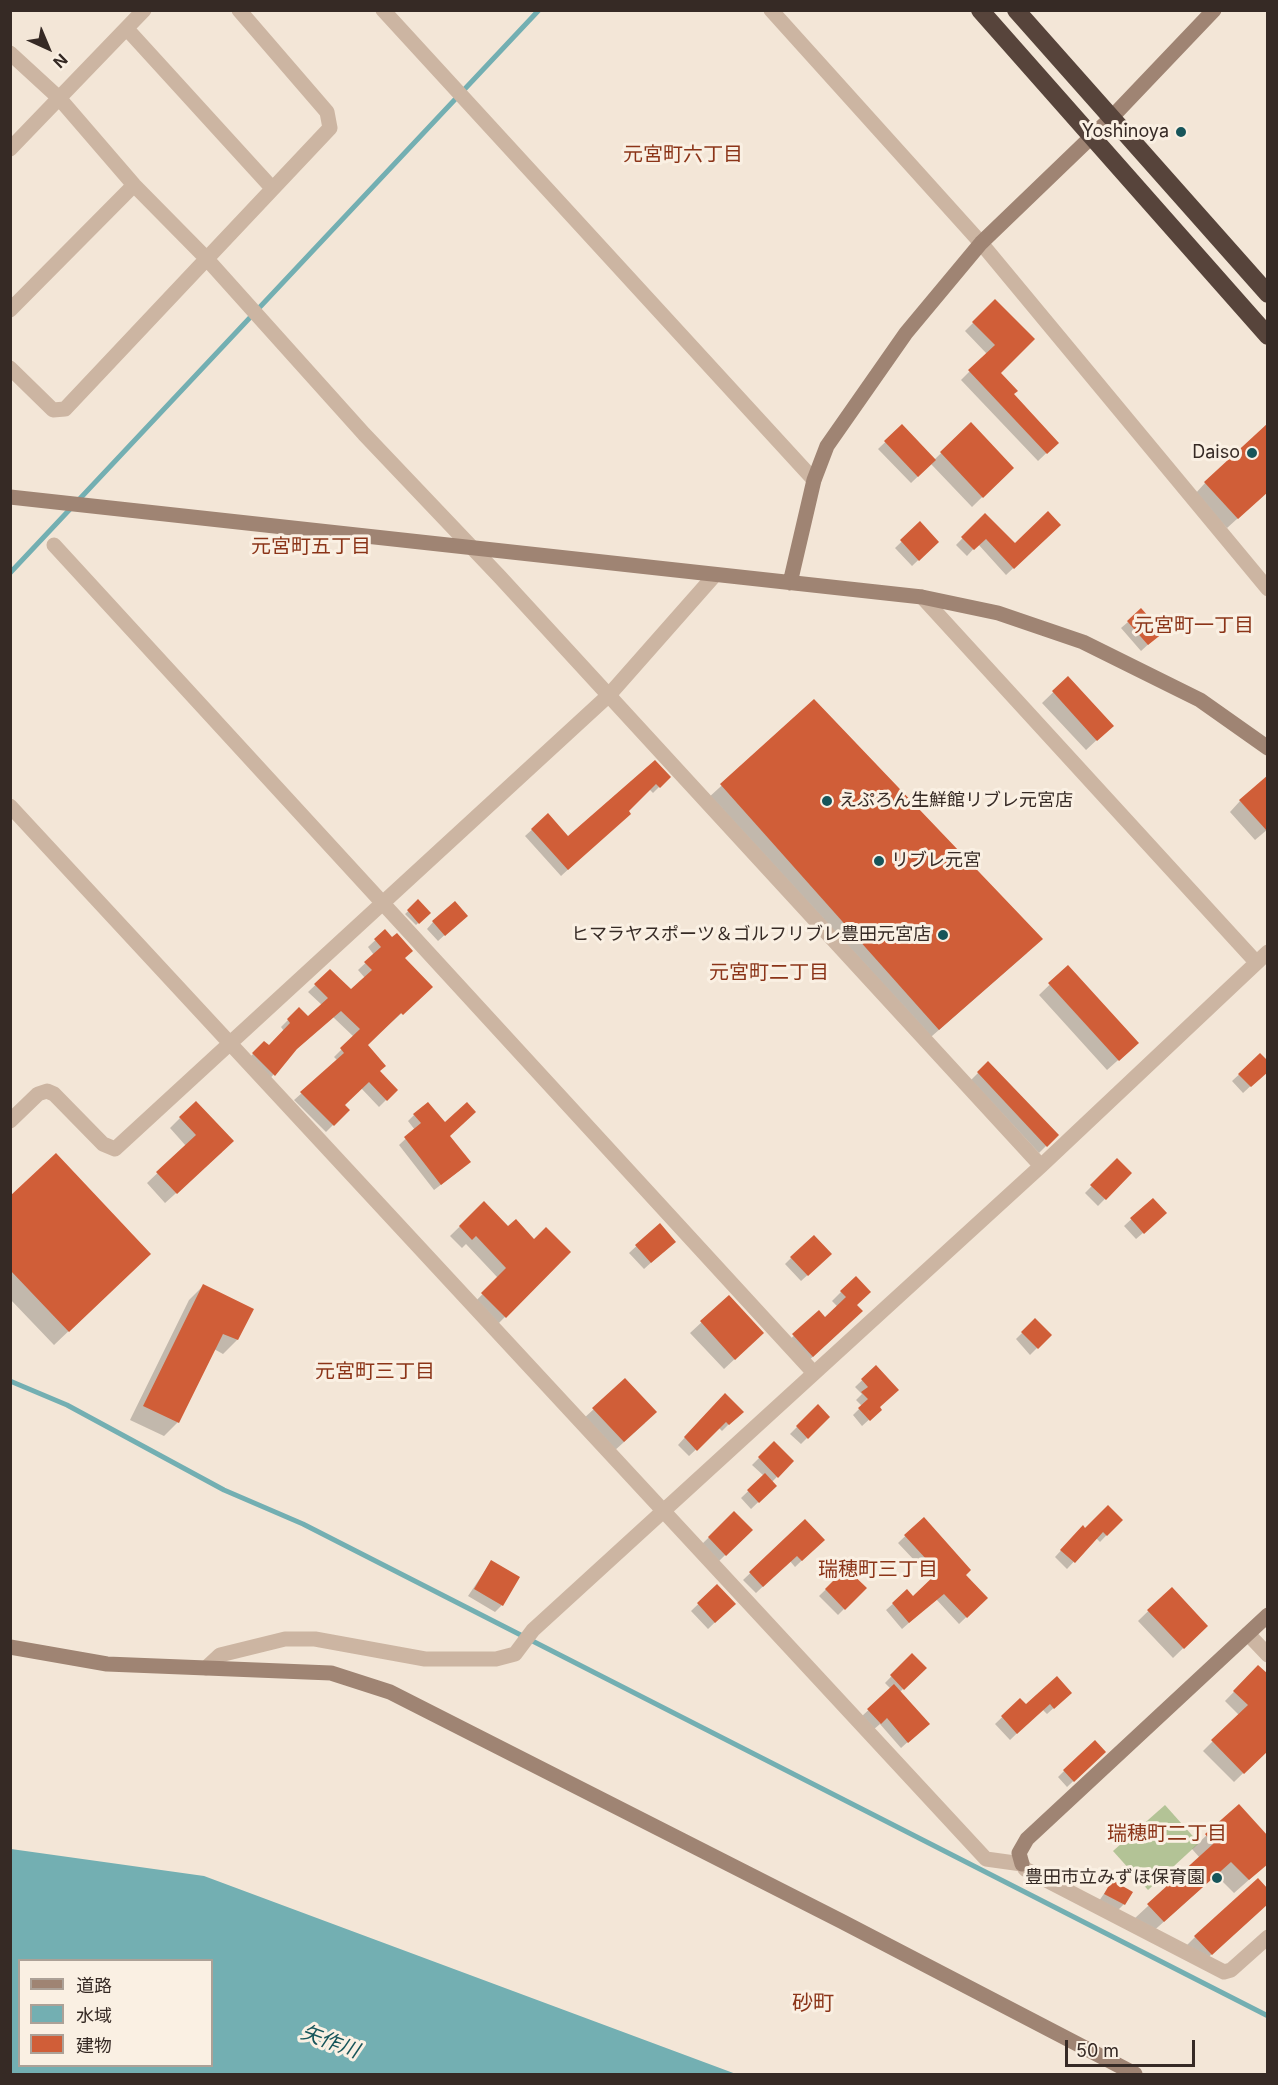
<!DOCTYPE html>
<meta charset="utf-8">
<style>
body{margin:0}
#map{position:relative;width:1278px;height:2085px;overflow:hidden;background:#f3e6d7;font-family:Inter,"Noto Sans JP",sans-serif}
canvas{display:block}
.frame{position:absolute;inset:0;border:12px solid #362a25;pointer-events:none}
.legend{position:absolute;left:18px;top:1959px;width:195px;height:108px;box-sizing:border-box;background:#faf0e3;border:2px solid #aca197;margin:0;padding:8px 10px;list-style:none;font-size:18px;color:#362a25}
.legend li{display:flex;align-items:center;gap:12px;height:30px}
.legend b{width:30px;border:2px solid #aca197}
.north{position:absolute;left:18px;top:18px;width:60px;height:60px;-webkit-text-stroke:4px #faf0e3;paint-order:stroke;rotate:136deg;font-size:16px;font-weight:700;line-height:24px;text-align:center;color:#362a25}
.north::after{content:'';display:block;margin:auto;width:21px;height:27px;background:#362a25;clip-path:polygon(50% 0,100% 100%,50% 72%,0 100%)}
.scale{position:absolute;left:1065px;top:2040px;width:130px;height:27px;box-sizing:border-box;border:3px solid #362a25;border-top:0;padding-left:8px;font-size:18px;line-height:21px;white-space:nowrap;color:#362a25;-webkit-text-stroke:4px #faf0e3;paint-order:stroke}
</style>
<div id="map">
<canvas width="1278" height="2085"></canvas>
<div class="frame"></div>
<ul class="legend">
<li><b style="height:8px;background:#9f8473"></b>道路</li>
<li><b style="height:16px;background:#73afb2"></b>水域</li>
<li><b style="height:16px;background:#d05e38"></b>建物</li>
</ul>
<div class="north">N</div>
<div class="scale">50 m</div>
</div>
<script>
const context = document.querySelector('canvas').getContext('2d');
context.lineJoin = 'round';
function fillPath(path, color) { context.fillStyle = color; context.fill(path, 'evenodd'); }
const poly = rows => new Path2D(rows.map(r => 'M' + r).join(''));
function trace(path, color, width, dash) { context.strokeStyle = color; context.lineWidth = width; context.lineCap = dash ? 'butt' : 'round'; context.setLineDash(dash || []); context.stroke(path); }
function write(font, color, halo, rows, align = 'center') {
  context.font = font + ' Inter,"Noto Sans JP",sans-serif'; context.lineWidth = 6; context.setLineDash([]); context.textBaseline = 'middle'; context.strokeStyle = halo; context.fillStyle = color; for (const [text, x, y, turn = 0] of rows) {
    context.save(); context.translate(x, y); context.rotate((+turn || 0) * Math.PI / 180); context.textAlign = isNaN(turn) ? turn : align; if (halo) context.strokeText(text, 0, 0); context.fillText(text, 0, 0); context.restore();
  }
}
fillPath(poly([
 [1165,1805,1199,1843,1148,1890,1113,1851]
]), '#b3c396');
fillPath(poly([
 [11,1849,204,1876,736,2074,11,2074],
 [20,1960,212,1960,212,2066,20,2066]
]), '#73afb2');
fillPath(poly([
 [995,301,999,373,1012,394,1057,443,1038,461,961,380,987,354,965,331],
 [971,424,1012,468,972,507,931,464,911,483,878,449,902,426,934,460],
 [1205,483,1268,491,1227,528,1195,494],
 [985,515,1015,545,1059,525,1006,575,978,544,967,556,956,545],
 [920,524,937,542,912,566,895,548],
 [1128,622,1154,639,1141,651,1121,628],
 [1068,678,1101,736,1086,750,1042,703],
 [814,701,1027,953,924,1043,707,799],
 [655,762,669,777,653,793,649,789,627,811,622,820,561,876,525,836,548,815,568,838],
 [1240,801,1268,829,1255,840,1230,812],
 [418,902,429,913,416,925,405,914],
 [433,922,459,922,438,941,427,929],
 [385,931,404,958,431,987,366,1045,378,1071,396,1090,379,1107,361,1088,343,1105,348,1110,326,1132,294,1100,338,1061,334,1057,354,1037,333,1017,293,1052,267,1082,246,1061,264,1043,269,1047,284,1031,281,1027,299,1009,308,1018,322,1005,308,992,330,971,350,991,365,978,358,970,374,955,368,947],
 [1068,967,1126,1053,1107,1070,1039,995],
 [1260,1055,1268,1070,1243,1093,1232,1081],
 [988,1063,1057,1135,1039,1153,971,1080],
 [414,1115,448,1137,463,1168,434,1190,399,1145,415,1130,408,1121],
 [180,1118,222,1152,165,1203,147,1183,186,1146,170,1128],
 [1117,1160,1130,1173,1098,1206,1085,1193],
 [10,1198,135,1268,54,1345,10,1299],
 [1152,1200,1158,1220,1136,1239,1124,1226],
 [484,1203,508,1228,534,1241,569,1252,496,1326,473,1304,498,1278,466,1244,462,1248,450,1236],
 [659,1225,667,1248,644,1269,629,1253],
 [791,1258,823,1261,801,1281,785,1264],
 [855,1278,855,1305,852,1320,803,1366,784,1345,819,1312,825,1319,838,1307,832,1301],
 [203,1286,252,1310,237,1340,223,1354,214,1349,178,1422,164,1436,130,1420,189,1300],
 [729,1297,752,1343,724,1369,690,1333],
 [1035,1320,1050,1335,1030,1355,1016,1339],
 [876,1367,878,1407,873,1416,862,1426,853,1415,862,1406,856,1400,862,1394,855,1387],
 [718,1401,741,1412,722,1431,719,1428,689,1456,678,1445],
 [818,1406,828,1417,801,1444,790,1434],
 [594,1409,645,1423,613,1452,583,1419],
 [774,1443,792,1461,772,1482,775,1486,751,1509,741,1498,764,1476,752,1465],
 [734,1513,751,1530,719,1561,702,1544],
 [923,1519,965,1575,986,1598,959,1624,936,1599,902,1629,886,1610,907,1591,913,1598,933,1580,898,1543],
 [1121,1520,1100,1542,1096,1538,1067,1569,1055,1557,1076,1534],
 [805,1521,823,1540,795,1567,790,1561,756,1593,743,1580],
 [491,1562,502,1605,495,1612,468,1596],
 [846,1570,865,1588,838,1615,819,1596],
 [717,1586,734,1604,708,1629,691,1611],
 [1171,1589,1206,1626,1173,1658,1138,1621],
 [912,1655,924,1668,900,1692,921,1730,901,1748,880,1724,873,1730,861,1717,891,1689,885,1683],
 [1258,1667,1268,1749,1234,1782,1203,1751,1239,1715,1225,1701],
 [1070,1693,1047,1714,1042,1709,1010,1740,995,1724,1020,1700,1026,1706],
 [1104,1752,1067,1787,1058,1777,1064,1771],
 [1238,1806,1268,1863,1234,1893,1216,1875,1149,1935,1134,1919,1200,1858,1192,1849],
 [1112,1882,1124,1904,1117,1911,1099,1901],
 [1263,1908,1201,1964,1185,1947,1195,1937]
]), '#0003');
trace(poly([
 [10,573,539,10],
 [10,1381,67,1405,224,1490,303,1524,1268,2016]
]), '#73afb2', 5);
fillPath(poly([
 [995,299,1035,339,1001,373,1018,391,1014,394,1059,443,1047,454,968,370,995,345,972,322],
 [971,422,1014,468,983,498,940,452],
 [1268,423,1268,492,1238,519,1204,482],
 [902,424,936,460,918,477,884,441],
 [1048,511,1061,525,1014,569,986,539,974,550,961,537,985,513,1015,543],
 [920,521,939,542,919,561,900,540],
 [1141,608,1163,633,1148,645,1127,621],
 [1068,676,1114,726,1097,741,1052,691],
 [814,699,1043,939,939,1030,720,784],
 [655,760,671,777,660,788,656,784,629,811,631,814,568,870,531,829,548,813,568,836],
 [1268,775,1268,832,1239,800],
 [418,899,431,913,419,924,407,910],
 [455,901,468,916,445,936,432,921],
 [385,929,392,937,397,933,413,951,405,958,433,987,403,1015,401,1013,368,1045,386,1066,380,1071,398,1090,387,1101,369,1082,345,1105,350,1110,334,1126,300,1092,344,1053,340,1048,360,1029,341,1011,297,1049,275,1076,252,1053,264,1041,269,1045,290,1023,287,1019,299,1007,308,1016,328,998,314,984,330,969,351,989,372,970,364,962,381,947,374,939],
 [1068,965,1139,1043,1119,1061,1048,983],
 [1260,1053,1268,1061,1268,1072,1251,1087,1238,1074],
 [988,1061,1059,1135,1047,1147,977,1072],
 [196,1101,234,1141,177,1194,156,1172,196,1135,179,1117],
 [428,1102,445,1122,467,1102,476,1112,450,1136,471,1162,441,1185,404,1137,421,1123,413,1114],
 [56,1153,151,1254,69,1332,10,1270,10,1196],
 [1117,1158,1132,1173,1106,1200,1090,1185],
 [1153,1198,1167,1213,1144,1234,1130,1218],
 [484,1201,508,1226,516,1219,534,1239,546,1227,571,1252,506,1318,481,1293,506,1268,476,1236,472,1240,459,1226],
 [660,1223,676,1242,651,1263,635,1245],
 [814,1235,832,1254,808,1276,790,1257],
 [856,1276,871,1292,857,1305,863,1311,813,1357,792,1334,819,1310,825,1317,846,1297,840,1291],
 [203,1284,254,1309,238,1340,223,1334,179,1423,143,1406],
 [729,1295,764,1333,735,1360,700,1321],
 [1035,1318,1052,1335,1038,1349,1021,1332],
 [876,1365,899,1390,880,1407,882,1410,870,1421,858,1408,868,1399,861,1392,868,1387,861,1379],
 [625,1378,657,1412,624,1442,592,1408],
 [725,1393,744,1412,729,1425,726,1422,697,1451,684,1437],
 [818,1404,830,1417,808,1439,796,1426],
 [774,1441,794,1461,778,1478,758,1457],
 [765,1473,777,1486,759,1503,747,1490],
 [1108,1505,1123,1520,1107,1536,1103,1532,1075,1563,1060,1550,1083,1525,1085,1528],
 [734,1511,753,1530,726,1556,708,1537],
 [924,1517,971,1570,966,1575,988,1598,967,1618,944,1594,909,1623,892,1603,907,1589,913,1596,938,1572,904,1535],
 [805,1519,825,1540,802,1561,797,1556,763,1587,749,1572],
 [491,1560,520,1577,503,1606,474,1589],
 [846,1568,867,1588,845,1610,825,1589],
 [717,1584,736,1604,715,1623,697,1603],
 [1172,1587,1208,1626,1184,1649,1147,1610],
 [912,1653,927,1668,904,1690,890,1675],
 [1258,1665,1268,1674,1268,1751,1244,1774,1211,1740,1248,1705,1233,1691],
 [1057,1676,1072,1693,1054,1709,1050,1704,1017,1734,1001,1716,1020,1698,1026,1704],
 [894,1684,930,1724,908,1743,887,1718,881,1724,867,1709],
 [1095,1740,1106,1752,1074,1782,1063,1770],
 [1239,1804,1268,1836,1268,1864,1249,1880,1231,1862,1164,1922,1147,1904,1213,1844,1205,1834],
 [1258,1878,1268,1889,1268,1904,1212,1955,1194,1936],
 [1112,1880,1133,1892,1125,1905,1104,1894]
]), '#d05e38');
trace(poly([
 [383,10,814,480],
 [771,10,981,243,1268,589],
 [127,29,272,188],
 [10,53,59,98,134,185,206,258,364,434,500,577,1041,1166],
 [10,149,144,10],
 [10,310,134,185],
 [10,368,53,410,65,409,330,128,327,112,239,10],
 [54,545,814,1373],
 [922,597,1256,962],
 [10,806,986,1859,1022,1864,1025,1869,1224,1972,1231,1970,1268,1937],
 [10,1121,38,1094,47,1091,54,1094,103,1144,115,1149,609,695,714,576],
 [1248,1634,1268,1655],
 [206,1668,220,1655,285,1639,315,1639,425,1659,496,1659,515,1654,533,1630,1041,1166,1268,952]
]), '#ccb5a2', 15);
trace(poly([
 [10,497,922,597,998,613,1083,642,1200,700,1268,748],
 [790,583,814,480,827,446,906,333,981,243,1112,117,1214,10],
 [10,1647,107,1664,331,1673,390,1692,841,1921,1135,2074],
 [1022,1864,1019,1853,1027,1839,1268,1615]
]), '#9f8473', 15);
trace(poly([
 [980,10,1268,336],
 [1016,10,1268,294]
]), '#57443b', 18);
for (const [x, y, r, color] of [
 [1181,132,6,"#17555a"],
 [1252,453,6,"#17555a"],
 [827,801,6,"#17555a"],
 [879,861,6,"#17555a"],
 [943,935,6,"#17555a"],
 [1217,1878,6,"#17555a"]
]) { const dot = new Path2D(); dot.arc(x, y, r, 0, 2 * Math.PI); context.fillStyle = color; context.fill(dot); trace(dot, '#faf0e3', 2); }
write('18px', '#362a25', '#faf0e3', [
 ["Yoshinoya",1169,132],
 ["Daiso",1240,453],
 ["えぷろん生鮮館リブレ元宮店",839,801,"left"],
 ["リブレ元宮",891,861,"left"],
 ["ヒマラヤスポーツ＆ゴルフリブレ豊田元宮店",931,935],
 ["豊田市立みずほ保育園",1205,1878]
], 'right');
write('20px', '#8b3418', '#faf0e3', [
 ["元宮町六丁目",683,155],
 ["元宮町五丁目",311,547],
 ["元宮町一丁目",1194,626],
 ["元宮町二丁目",769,973],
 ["元宮町三丁目",375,1372],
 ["瑞穂町三丁目",878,1570],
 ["瑞穂町二丁目",1167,1834]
]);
write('italic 20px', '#17555a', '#faf0e3', [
 ["矢作川",330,2042,20]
]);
write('21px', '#8b3418', '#faf0e3', [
 ["砂町",813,2004]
]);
</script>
